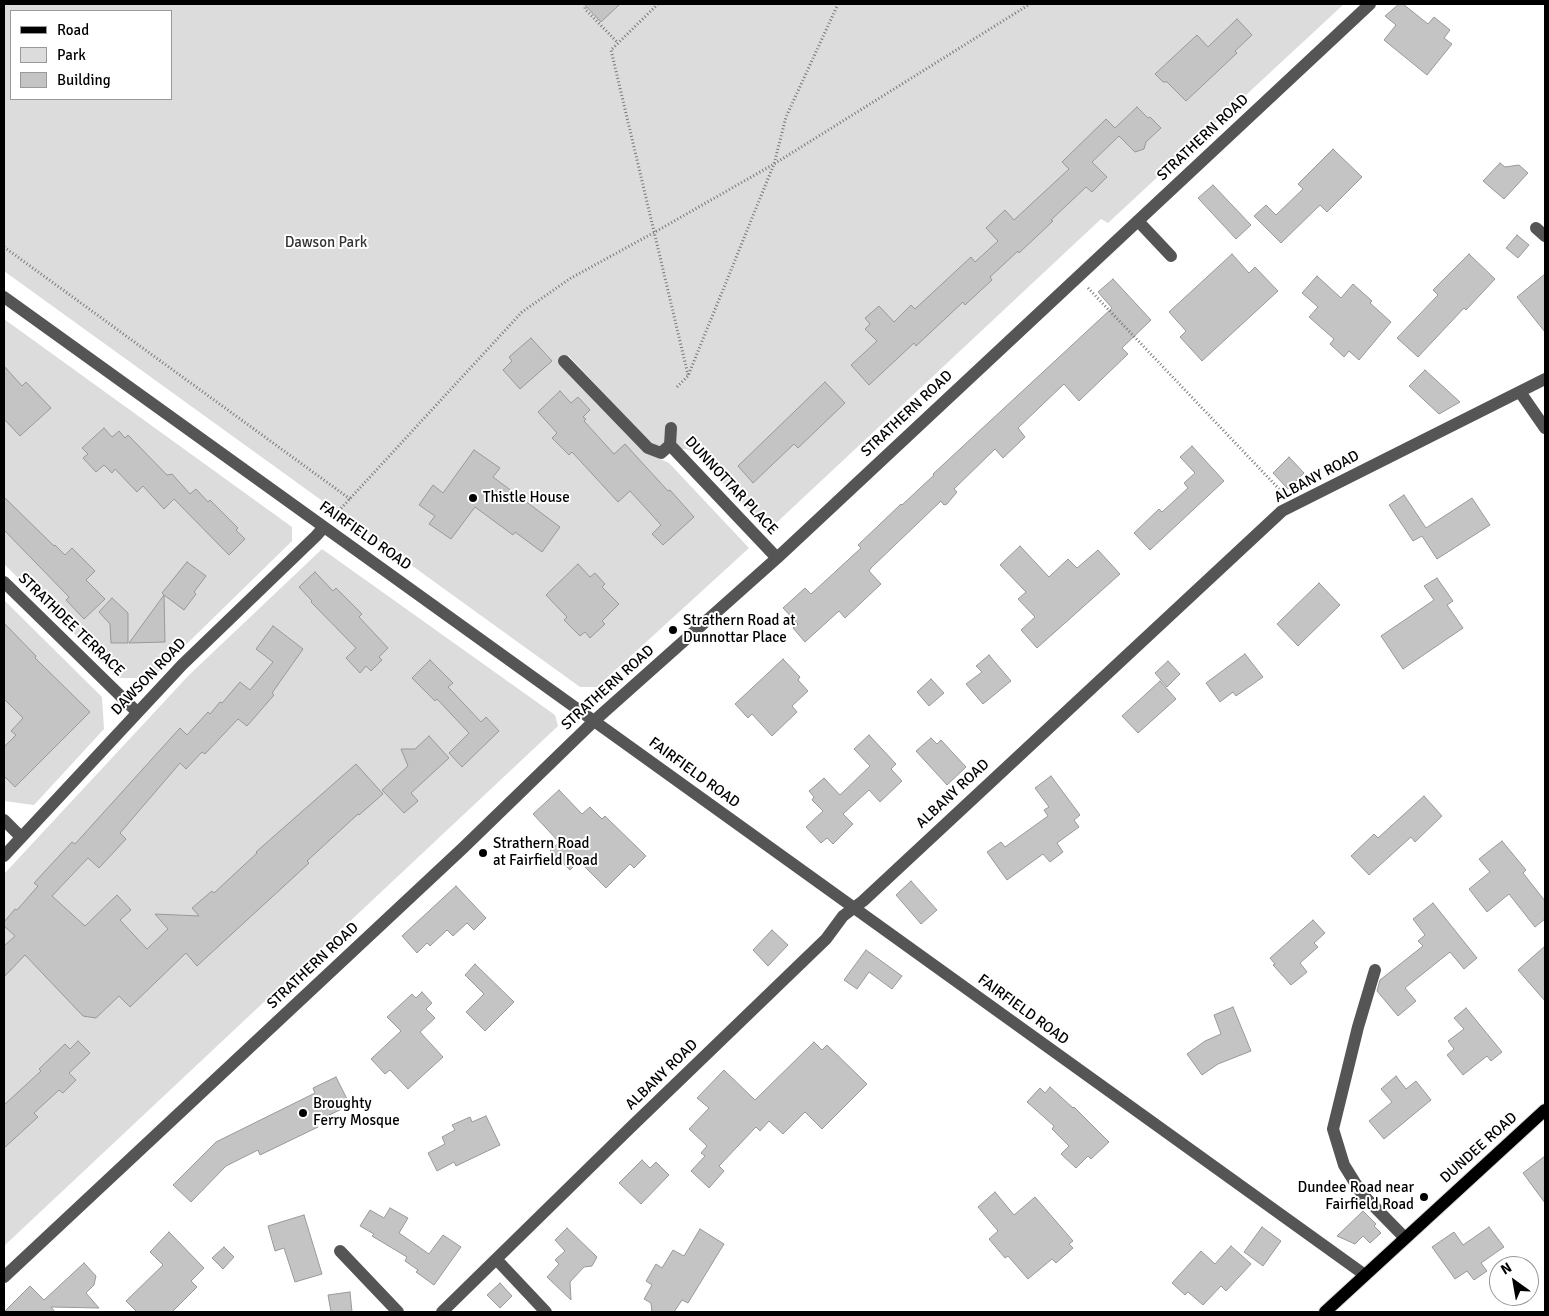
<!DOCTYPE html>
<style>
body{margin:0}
#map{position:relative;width:1549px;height:1316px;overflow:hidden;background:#fff;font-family:Signika,sans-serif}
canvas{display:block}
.frame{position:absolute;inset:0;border:5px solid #000;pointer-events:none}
.legend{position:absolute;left:10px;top:10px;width:162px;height:90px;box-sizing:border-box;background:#fff;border:1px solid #999;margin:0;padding:6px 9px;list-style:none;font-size:15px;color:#000}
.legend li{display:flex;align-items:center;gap:10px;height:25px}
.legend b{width:25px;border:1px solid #999}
.north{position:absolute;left:1489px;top:1256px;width:50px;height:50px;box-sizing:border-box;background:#fff;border:1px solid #999;border-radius:50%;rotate:328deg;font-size:14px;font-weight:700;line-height:20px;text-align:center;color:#000}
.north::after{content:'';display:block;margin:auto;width:18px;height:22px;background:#000;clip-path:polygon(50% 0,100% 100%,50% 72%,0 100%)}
</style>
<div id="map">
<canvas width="1549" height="1316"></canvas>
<div class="frame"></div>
<ul class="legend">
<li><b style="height:6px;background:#000"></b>Road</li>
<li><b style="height:14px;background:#dcdcdc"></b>Park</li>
<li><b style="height:14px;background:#c4c4c4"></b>Building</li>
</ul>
<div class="north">N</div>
</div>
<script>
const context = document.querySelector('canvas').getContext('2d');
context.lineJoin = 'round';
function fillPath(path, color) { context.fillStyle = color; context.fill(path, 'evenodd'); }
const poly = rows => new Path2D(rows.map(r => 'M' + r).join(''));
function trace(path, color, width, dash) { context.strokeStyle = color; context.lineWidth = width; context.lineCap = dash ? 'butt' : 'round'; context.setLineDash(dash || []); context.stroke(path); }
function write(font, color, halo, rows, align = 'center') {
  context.font = font + ' Signika,sans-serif'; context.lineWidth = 4; context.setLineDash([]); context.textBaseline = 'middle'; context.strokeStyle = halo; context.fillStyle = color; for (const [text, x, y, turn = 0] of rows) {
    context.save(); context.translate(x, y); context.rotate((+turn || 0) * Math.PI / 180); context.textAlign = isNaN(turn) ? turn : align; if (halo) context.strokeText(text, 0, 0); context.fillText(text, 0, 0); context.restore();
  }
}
fillPath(poly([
 [4,4,1344,4,1108,223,1101,219,773,526,762,524,691,450,652,445,568,355,573,376,644,452,669,463,749,548,597,687,580,687,4,271],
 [11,11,171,11,171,99,11,99],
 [4,319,292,527,292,541,152,678,119,678,4,564],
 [322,549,555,715,558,726,4,1246,4,874,189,675],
 [4,600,102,697,104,729,34,805,4,801]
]), '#dcdcdc');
const building = poly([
 [584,4,620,4,601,22,584,4],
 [1399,4,1403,4,1428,24,1434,17,1450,30,1444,38,1452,44,1427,75,1384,40,1396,25,1385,16,1399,4],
 [1237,19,1252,35,1235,51,1237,53,1186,101,1167,82,1163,82,1155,74,1197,35,1208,47,1237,19],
 [1137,107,1148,118,1150,117,1161,128,1146,142,1144,149,1135,152,1119,136,1092,162,1107,177,1092,192,1086,187,1051,220,1053,221,1019,253,1018,251,990,277,992,280,965,305,963,302,916,346,914,343,869,385,851,365,877,341,865,329,870,324,865,318,879,306,894,322,911,305,915,309,971,257,975,262,998,241,986,228,1005,210,1014,220,1069,169,1062,162,1106,119,1115,128,1137,107],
 [1333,149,1362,177,1327,212,1320,205,1281,243,1254,216,1266,205,1276,215,1303,189,1298,184,1333,149],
 [1500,163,1505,167,1519,165,1528,173,1504,199,1483,181,1500,163],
 [1213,185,1251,225,1236,239,1198,198,1213,185],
 [1517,235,1529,245,1518,258,1506,248,1517,235],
 [1232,254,1249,273,1255,267,1278,291,1202,361,1180,337,1186,331,1169,312,1232,254],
 [1469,254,1495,279,1466,310,1464,308,1418,357,1397,338,1438,295,1433,290,1469,254],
 [1545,274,1545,332,1517,297,1545,274],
 [1317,276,1341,298,1353,284,1372,301,1370,303,1391,322,1359,360,1349,351,1344,357,1330,344,1334,339,1309,317,1318,307,1302,293,1317,276],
 [1113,279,1151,320,1122,348,1128,354,1079,401,1064,384,1018,428,1025,437,1003,458,995,449,954,489,957,492,947,504,944,505,941,501,871,568,869,571,881,584,845,618,839,611,805,642,793,628,798,624,783,608,805,588,811,594,861,548,858,545,901,504,902,505,934,475,933,474,1112,308,1098,292,1113,279],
 [531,338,552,361,520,389,503,370,512,361,509,357,531,338],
 [4,366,22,386,26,382,51,408,20,436,4,419,4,366],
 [1425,370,1460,402,1439,414,1409,386,1425,370],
 [825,382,845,403,798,448,794,444,753,483,738,466,825,382],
 [560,391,571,403,578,397,590,410,583,417,586,419,584,421,614,454,625,444,668,491,670,490,694,517,663,545,652,534,661,525,630,491,618,502,572,452,569,455,552,438,557,433,538,412,560,391],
 [104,428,112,437,119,431,125,438,128,435,167,475,172,474,190,494,196,489,208,502,210,500,238,528,236,530,245,539,229,555,174,499,164,509,143,486,137,492,115,469,112,473,104,465,96,472,83,458,88,454,82,448,104,428],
 [1192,446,1224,481,1150,550,1134,533,1159,509,1162,512,1188,488,1184,483,1195,473,1180,457,1192,446],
 [474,450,500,468,493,477,560,527,542,552,515,532,513,535,475,507,451,539,429,524,435,516,419,505,433,485,443,493,474,450],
 [1289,457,1304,473,1288,489,1273,473,1289,457],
 [1404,495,1426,528,1472,498,1490,525,1437,559,1422,536,1413,541,1389,505,1404,495],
 [4,497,54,546,55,545,65,555,72,548,95,571,86,580,105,599,84,619,66,600,69,597,4,530,4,497],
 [1020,546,1049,577,1068,559,1077,568,1098,550,1120,574,1037,648,1021,630,1035,617,1018,599,1026,592,1000,565,1020,546],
 [187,562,206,576,194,592,196,594,184,610,164,595,165,642,129,643,164,595,162,593,187,562],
 [578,564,590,577,595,573,605,584,602,587,619,604,602,621,605,624,590,638,585,632,580,636,564,620,567,617,546,595,578,564],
 [315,572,333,591,336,588,362,614,359,617,388,648,379,657,382,660,371,671,366,666,360,673,346,658,356,648,311,602,312,601,299,587,315,572],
 [1437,578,1453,601,1447,605,1463,628,1403,669,1381,636,1434,600,1424,586,1437,578],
 [1319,583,1340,605,1298,646,1277,624,1319,583],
 [112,598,128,613,128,643,111,643,110,624,99,612,112,598],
 [4,623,36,656,35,658,90,712,15,787,4,776,4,747,16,735,11,731,23,718,4,699,4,623],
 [273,626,303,649,272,693,274,695,247,726,238,719,205,754,202,752,186,769,180,763,120,833,126,839,99,868,88,858,52,896,85,926,117,895,131,910,120,920,147,949,168,929,155,914,199,916,192,908,212,891,214,893,257,853,256,852,356,764,383,794,359,815,358,814,307,861,309,863,197,966,186,953,130,1007,119,996,96,1018,83,1016,25,955,4,977,4,946,15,936,4,926,4,922,15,909,17,910,38,886,34,883,72,842,75,844,180,728,187,735,208,712,210,714,220,702,222,703,240,682,250,690,273,662,256,649,273,626],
 [1245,654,1263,677,1236,696,1233,692,1220,702,1206,683,1245,654],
 [989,655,1011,681,983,704,966,684,982,672,976,666,989,655],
 [783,659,800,677,798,680,808,691,792,706,797,712,772,736,752,714,748,718,735,704,783,659],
 [430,660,453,683,448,687,481,722,486,717,499,731,462,767,449,753,469,733,437,699,435,701,412,678,430,660],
 [1168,661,1180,674,1167,687,1155,673,1168,661],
 [931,679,944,693,929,706,917,692,931,679],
 [1160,681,1176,699,1138,733,1122,716,1160,681],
 [869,735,896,764,891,769,902,781,880,802,869,790,843,814,853,824,833,844,827,838,821,843,806,827,823,811,812,800,814,797,809,791,824,778,840,795,870,766,854,749,869,735],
 [429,736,449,758,411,793,418,801,404,813,382,790,408,766,401,749,415,749,429,736],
 [931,738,937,744,941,740,966,767,947,785,916,751,931,738],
 [1051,776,1080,815,1074,820,1079,827,1057,843,1063,852,1050,862,1043,854,1007,880,987,852,1001,842,1005,847,1048,816,1044,810,1049,807,1035,788,1051,776],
 [559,790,582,814,590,807,602,819,605,816,646,856,634,868,630,864,606,888,579,861,570,870,550,851,559,842,533,814,559,790],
 [1424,796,1442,816,1415,842,1411,837,1369,875,1351,856,1374,834,1378,838,1424,796],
 [1502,841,1526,870,1523,873,1545,901,1545,919,1535,927,1509,894,1487,912,1469,889,1490,872,1479,859,1502,841],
 [911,881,937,910,921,924,896,895,911,881],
 [456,886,486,918,474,930,467,923,453,936,447,930,430,946,427,943,417,953,402,936,456,886],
 [1433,903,1477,958,1464,969,1450,952,1405,988,1416,1001,1398,1016,1377,991,1380,980,1423,946,1418,941,1425,935,1413,919,1433,903],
 [1313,920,1325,933,1314,943,1318,947,1300,963,1307,972,1291,985,1273,965,1275,964,1270,958,1313,920],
 [772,930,788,945,768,966,753,950,772,930],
 [1545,946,1545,1001,1518,970,1545,946],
 [866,950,902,976,892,989,869,972,857,989,844,980,866,950],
 [475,964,514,1002,485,1031,466,1012,484,994,465,975,475,964],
 [422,992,432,1003,426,1009,435,1018,420,1032,443,1057,408,1089,390,1070,385,1074,371,1059,401,1031,387,1017,412,994,416,998,422,992],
 [1233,1007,1251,1051,1218,1064,1202,1075,1187,1054,1205,1041,1221,1034,1214,1015,1233,1007],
 [1466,1008,1502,1052,1491,1061,1487,1056,1463,1075,1447,1055,1454,1049,1448,1041,1464,1029,1454,1018,1466,1008],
 [78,1041,90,1053,69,1073,76,1080,63,1093,59,1090,34,1113,38,1117,4,1148,4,1105,41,1071,39,1069,65,1044,70,1049,78,1041],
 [814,1042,822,1050,827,1045,867,1084,822,1129,805,1112,783,1134,769,1121,760,1131,756,1127,719,1166,724,1171,709,1188,691,1171,705,1156,701,1153,707,1146,689,1129,709,1108,697,1098,724,1070,755,1100,814,1042],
 [1396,1076,1406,1089,1416,1081,1431,1100,1384,1139,1369,1121,1392,1102,1381,1089,1396,1076],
 [336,1077,350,1105,315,1122,318,1127,260,1155,258,1150,226,1166,191,1202,173,1185,216,1142,315,1093,313,1088,336,1077],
 [1050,1087,1073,1108,1074,1107,1109,1142,1091,1159,1088,1156,1076,1168,1061,1154,1069,1146,1052,1129,1054,1126,1027,1102,1040,1088,1045,1093,1050,1087],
 [486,1116,500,1145,456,1166,454,1162,437,1171,428,1153,445,1144,442,1137,455,1130,452,1125,470,1117,472,1122,486,1116],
 [1545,1156,1545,1203,1523,1173,1545,1156],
 [642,1160,650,1168,656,1162,669,1175,641,1204,619,1183,642,1160],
 [995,1192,1014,1215,1035,1197,1073,1241,1069,1244,1073,1248,1056,1263,1052,1259,1028,1279,1008,1256,1005,1258,989,1239,998,1231,978,1207,995,1192],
 [390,1208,408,1218,399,1233,429,1254,443,1235,461,1247,434,1285,416,1272,418,1270,405,1261,407,1257,372,1236,374,1234,360,1226,370,1210,384,1218,390,1208],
 [1363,1211,1376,1224,1374,1226,1381,1233,1370,1243,1363,1236,1355,1244,1337,1236,1363,1211],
 [304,1215,322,1274,295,1282,284,1248,275,1251,268,1226,304,1215],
 [1262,1227,1281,1241,1263,1266,1244,1252,1262,1227],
 [1489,1227,1504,1247,1481,1263,1487,1271,1474,1280,1467,1271,1455,1279,1432,1247,1454,1232,1463,1245,1489,1227],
 [567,1228,597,1257,592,1266,584,1267,570,1282,571,1300,547,1277,559,1264,555,1260,565,1251,555,1240,567,1228],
 [700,1229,724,1244,688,1303,682,1300,674,1312,652,1312,651,1303,644,1299,652,1285,646,1281,656,1264,662,1268,673,1250,684,1256,700,1229],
 [169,1232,204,1268,191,1281,197,1287,172,1312,137,1312,126,1301,163,1265,150,1252,169,1232],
 [1231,1246,1251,1264,1226,1291,1221,1286,1203,1305,1188,1292,1185,1295,1172,1283,1201,1251,1215,1264,1231,1246],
 [224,1247,234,1257,223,1269,212,1258,224,1247],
 [84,1263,96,1276,94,1285,86,1293,99,1308,51,1307,55,1312,4,1312,30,1286,44,1300,84,1263],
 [500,1283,512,1296,500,1308,487,1295,500,1283],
 [350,1292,352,1312,331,1312,328,1295,350,1292]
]);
fillPath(building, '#c4c4c4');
trace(building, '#999', 1);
const major = poly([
 [1325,1312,1545,1110]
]);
trace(major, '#dbdbdb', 14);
trace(poly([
 [585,4,585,9,618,43],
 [658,4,611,50,688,375],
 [4,247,350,499],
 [1088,288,1280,490,1280,495],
 [677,387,688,376,774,164,786,117,838,4],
 [334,516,522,312,571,278,655,232,774,164,1030,4]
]), '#777', 3, [1, 2.5]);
trace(poly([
 [1138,221,1171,256],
 [1536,228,1545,236],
 [4,297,1365,1275],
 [564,361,648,448,661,453,670,445,777,558],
 [1520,392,1545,428],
 [670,445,671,428],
 [4,582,137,712],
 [4,820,21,837],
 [4,856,182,665,316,536,324,527],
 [1375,970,1358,1027,1333,1129,1344,1165,1362,1194,1405,1238],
 [340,1251,398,1312],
 [497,1260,546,1312],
 [4,1277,463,848,594,721,777,558,1370,4],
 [442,1312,630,1128,826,939,843,916,863,901,1282,511,1545,379]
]), '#555', 12);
trace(major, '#000', 12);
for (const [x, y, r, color] of [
 [473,498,5,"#000"],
 [673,630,5,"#000"],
 [483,853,5,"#000"],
 [303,1113,5,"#000"],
 [1424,1197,5,"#000"]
]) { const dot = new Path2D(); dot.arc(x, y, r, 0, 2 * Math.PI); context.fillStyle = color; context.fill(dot); trace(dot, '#fff', 2); }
write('15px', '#000', '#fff', [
 ["STRATHERN ROAD",1203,138,-43],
 ["STRATHERN ROAD",907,414,-43],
 ["ALBANY ROAD",1317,477,-28],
 ["DUNNOTTAR PLACE",731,486,47],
 ["FAIRFIELD ROAD",365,536,35],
 ["STRATHDEE TERRACE",71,625,44],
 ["DAWSON ROAD",149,677,-46],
 ["STRATHERN ROAD",608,688,-42],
 ["FAIRFIELD ROAD",694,773,36],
 ["ALBANY ROAD",953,794,-43],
 ["STRATHERN ROAD",313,966,-43],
 ["FAIRFIELD ROAD",1023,1010,36],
 ["ALBANY ROAD",662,1075,-44],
 ["DUNDEE ROAD",1479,1148,-42]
]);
write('15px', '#333', '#fff', [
 ["Dawson Park",326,243]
]);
write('15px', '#000', '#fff', [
 ["Thistle House",483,498],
 ["Strathern Road at",683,621],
 ["Dunnottar Place",683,638],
 ["Strathern Road",493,844],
 ["at Fairfield Road",493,861],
 ["Broughty",313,1104],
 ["Ferry Mosque",313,1121],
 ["Dundee Road near",1414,1188,"right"],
 ["Fairfield Road",1414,1205,"right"]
], 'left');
</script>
